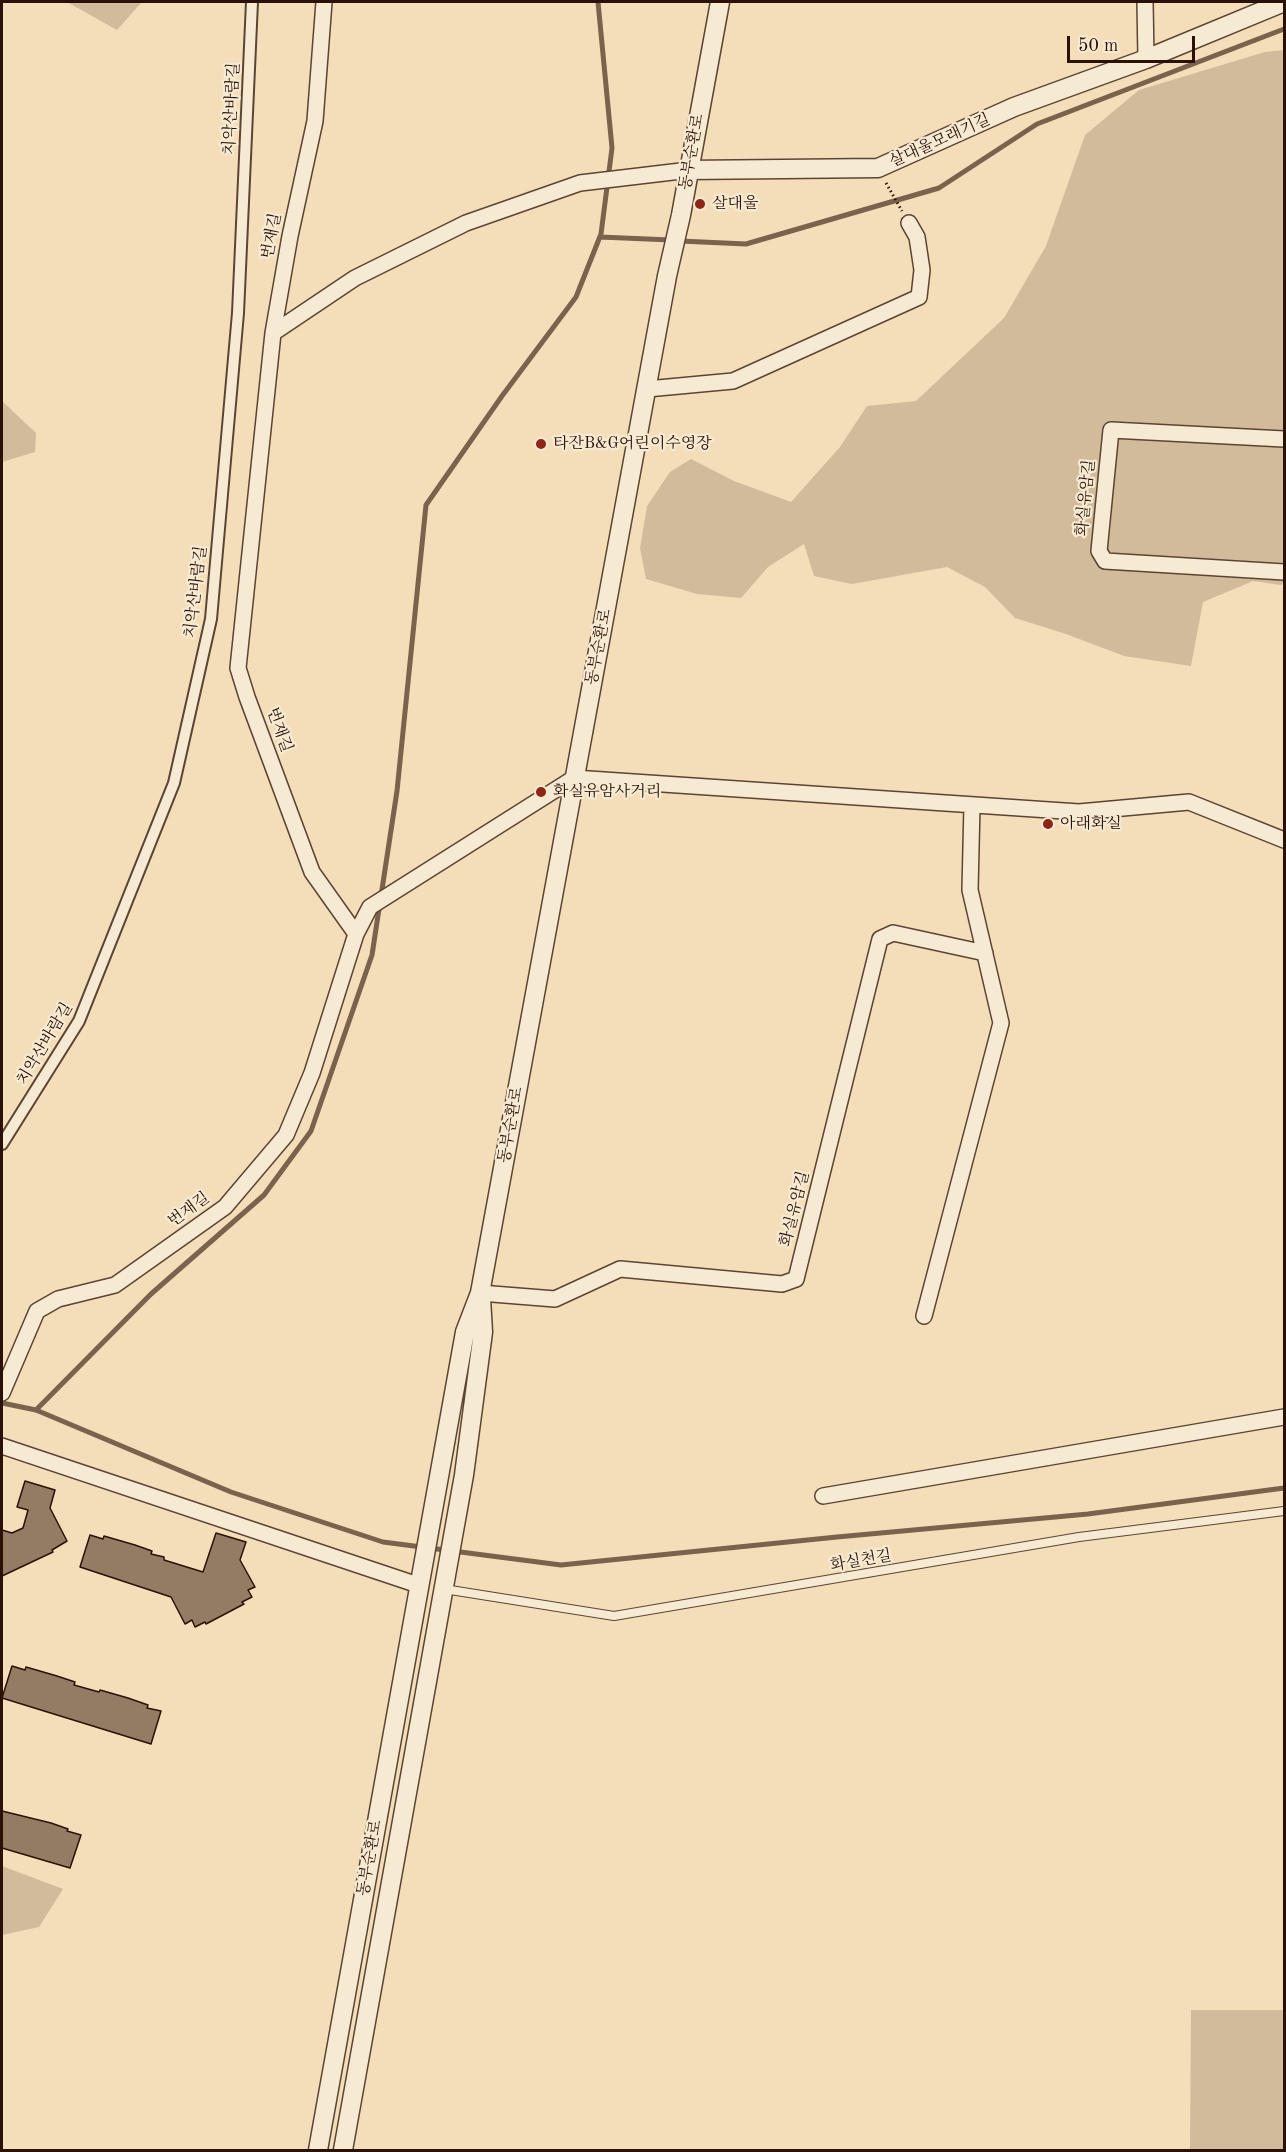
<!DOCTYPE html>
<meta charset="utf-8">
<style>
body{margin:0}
#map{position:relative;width:1286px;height:2152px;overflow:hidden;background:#f3deb9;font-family:"Old Standard TT",serif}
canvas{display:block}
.frame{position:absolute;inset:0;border:3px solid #2a1107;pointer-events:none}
.scale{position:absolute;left:1067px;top:36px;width:128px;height:27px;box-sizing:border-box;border:3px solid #2a1107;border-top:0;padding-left:8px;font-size:18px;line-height:21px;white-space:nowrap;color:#2a1107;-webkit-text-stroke:4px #f7ead2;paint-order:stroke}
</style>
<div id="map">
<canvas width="1286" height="2152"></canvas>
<div class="frame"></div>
<div class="scale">50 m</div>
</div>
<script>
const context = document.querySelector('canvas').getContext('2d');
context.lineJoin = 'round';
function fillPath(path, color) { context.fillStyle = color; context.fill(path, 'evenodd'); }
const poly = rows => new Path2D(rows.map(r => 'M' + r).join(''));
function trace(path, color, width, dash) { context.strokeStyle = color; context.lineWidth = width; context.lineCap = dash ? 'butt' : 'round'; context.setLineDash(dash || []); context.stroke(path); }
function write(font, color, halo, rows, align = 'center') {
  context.font = font + ' "Old Standard TT","Noto Serif KR",serif'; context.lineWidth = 4.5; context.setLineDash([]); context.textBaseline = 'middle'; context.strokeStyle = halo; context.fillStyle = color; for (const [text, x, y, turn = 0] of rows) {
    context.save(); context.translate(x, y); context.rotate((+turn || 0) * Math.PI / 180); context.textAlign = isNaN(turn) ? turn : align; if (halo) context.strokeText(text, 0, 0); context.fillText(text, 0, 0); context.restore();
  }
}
fillPath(poly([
 [67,2,142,2,117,30],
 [1284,50,1284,582,1281,585,1253,581,1203,602,1191,666,1124,656,1066,634,1015,618,985,587,947,567,852,584,814,576,804,544,768,567,741,598,697,594,646,579,640,548,647,506,670,472,691,459,734,481,791,502,840,447,867,406,916,401,1004,318,1046,246,1085,135,1139,90,1265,52],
 [2,401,36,433,35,452,2,462],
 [2,1866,63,1889,39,1927,2,1935],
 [1191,2010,1284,2010,1284,2150,1190,2150]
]), '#d1bb9b');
trace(poly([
 [600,237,671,240],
 [680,241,746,244,939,188,1037,124,1284,29],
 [2,1403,36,1410,231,1492,383,1542,561,1565,837,1537,1088,1514,1284,1488],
 [36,1410,151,1294,264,1195,311,1131,372,955,397,791,426,505,502,396,576,297,601,234,612,148,598,2]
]), '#7a624d', 5);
const building = poly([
 [25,1481,55,1490,50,1508,67,1541,52,1550,53,1552,2,1576,2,1530,12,1533,23,1528,28,1510,17,1507,25,1481],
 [216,1533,246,1542,240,1560,255,1587,248,1590,252,1597,242,1602,244,1604,206,1624,205,1622,195,1627,192,1620,185,1624,171,1597,80,1567,90,1535,103,1539,104,1536,135,1545,152,1551,151,1554,164,1557,164,1560,203,1572,216,1533],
 [12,1666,25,1670,26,1667,57,1676,75,1682,74,1685,99,1692,100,1690,128,1698,148,1705,147,1708,161,1711,151,1744,2,1698,12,1666],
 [2,1811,51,1823,68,1829,67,1831,81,1835,70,1868,2,1848,2,1811]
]);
fillPath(building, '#937c64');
trace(building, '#2a1107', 1.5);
const service = poly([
 [444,1589,614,1616,1079,1537,1284,1511]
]);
const pedestrian = poly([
 [2,1144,79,1021,174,783,211,619,238,313,252,2]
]);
const minor = poly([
 [324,2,315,121,290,236,273,333,238,668,247,697,312,872,356,934],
 [1145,2,1146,59],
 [273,333,355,278,466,223,580,183,681,171],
 [647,389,733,381,919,297,922,270,917,237,909,223],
 [1284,439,1111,430,1099,551,1105,561,1284,572],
 [480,1293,555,1299,620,1269,782,1284,796,1279,880,939,893,933,985,953],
 [924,1316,1001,1023,970,890,972,805],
 [2,1393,37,1311,58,1299,115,1285,225,1207,286,1135,312,1073,356,934,370,907,574,778,1079,812,1189,802,1284,840],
 [2,1446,418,1585],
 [823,1496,1284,1417]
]);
const tertiary = poly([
 [688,170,878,168,1014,107,1146,59,1284,2],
 [318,2150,465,1332,480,1293,667,276,681,215,720,2],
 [343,2150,464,1475,483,1332,481,1298]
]);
trace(service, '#5c4434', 10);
trace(pedestrian, '#5c4434', 14);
trace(minor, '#5c4434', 18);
trace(tertiary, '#5c4434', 21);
trace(poly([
 [886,183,902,211]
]), '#2a1107', 3, [1.5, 3]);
trace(service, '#f7ead2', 8);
trace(pedestrian, '#f7ead2', 10);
trace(minor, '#f7ead2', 15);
trace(tertiary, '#f7ead2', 18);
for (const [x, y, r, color] of [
 [700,204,6,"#8f2418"],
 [541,444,6,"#8f2418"],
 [541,792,6,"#8f2418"],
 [1048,824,6,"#8f2418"]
]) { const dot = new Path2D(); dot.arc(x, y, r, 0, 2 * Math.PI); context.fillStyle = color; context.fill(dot); trace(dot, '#f7ead2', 2); }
write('16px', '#2a1107', '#f7ead2', [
 ["치악산바람길",232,109,-87],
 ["살대울모래기길",940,141,-24],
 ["동부순환로",692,152,-80],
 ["번재길",272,236,-79],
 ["화실유암길",1086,498,-84],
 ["치악산바람길",196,592,-83],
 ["동부순환로",599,647,-79],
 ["번재길",279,730,70],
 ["치악산바람길",45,1044,-59],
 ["동부순환로",511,1125,-80],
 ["화실유암길",795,1209,-76],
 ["번재길",189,1210,-36],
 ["화실천길",861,1561,-10],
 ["동부순환로",370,1858,-80]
]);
write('16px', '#2a1107', '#f7ead2', [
 ["살대울",712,204],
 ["타잔B&G어린이수영장",553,444],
 ["화실유암사거리",553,792],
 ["아래화실",1060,824]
], 'left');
</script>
